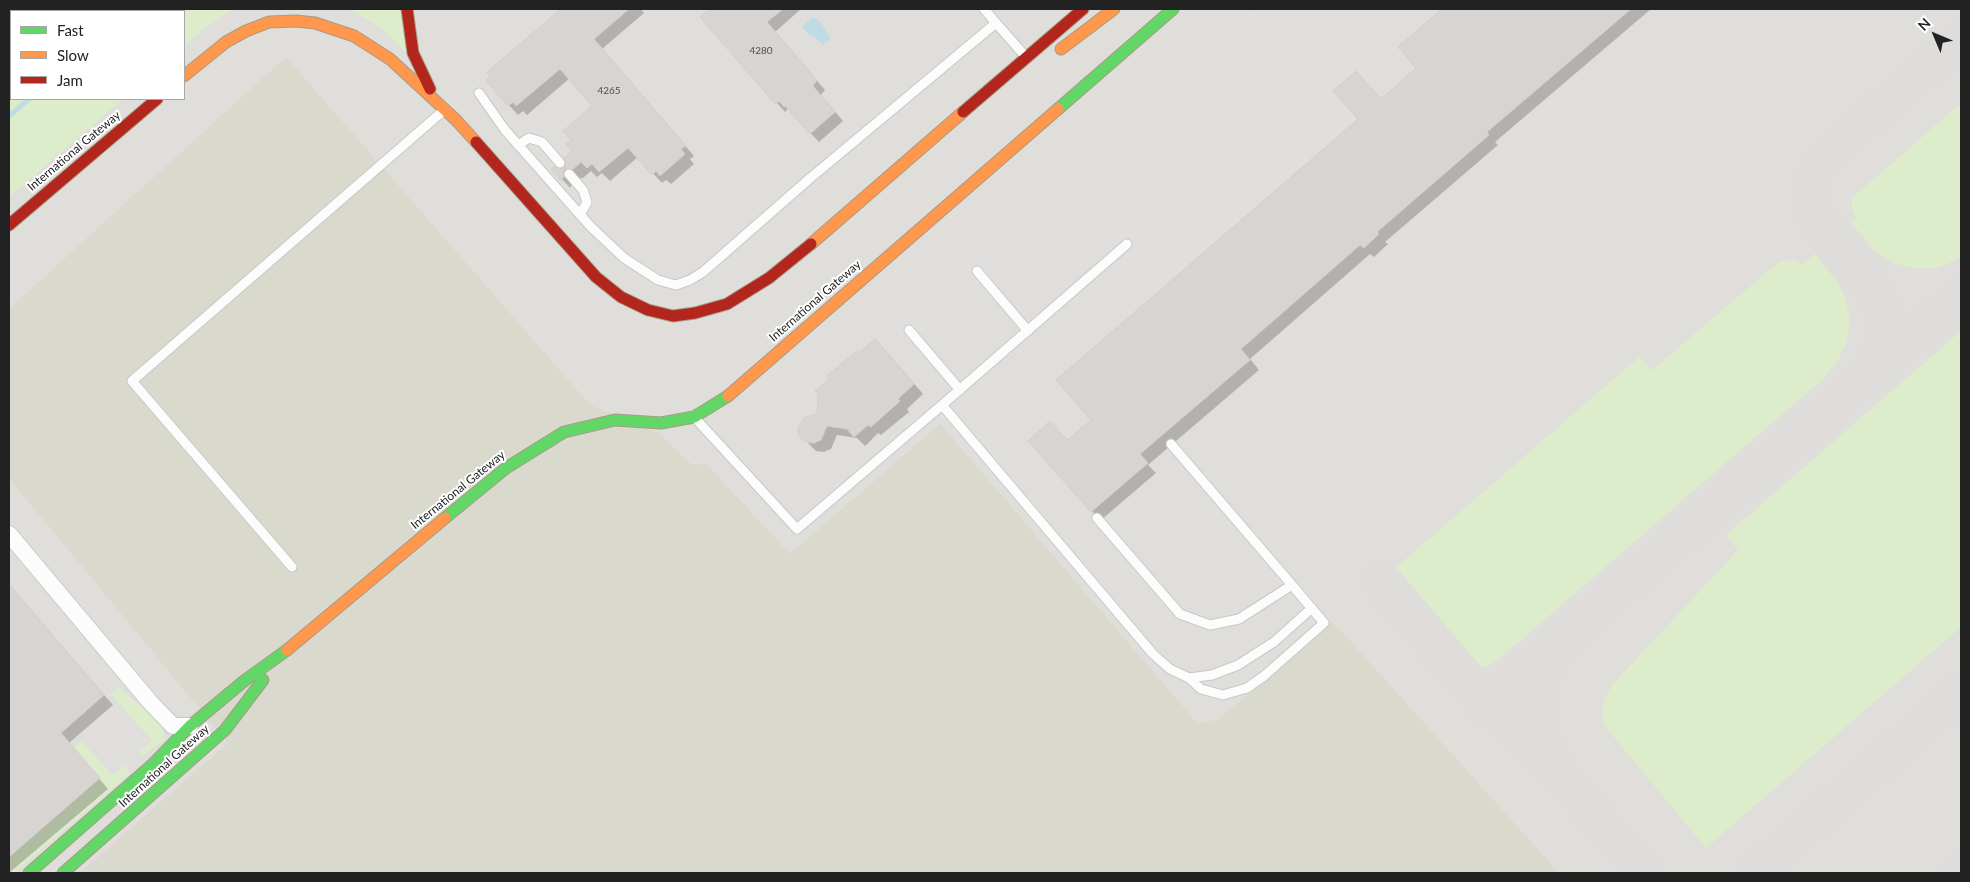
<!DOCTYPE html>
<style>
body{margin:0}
#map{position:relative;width:1970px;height:882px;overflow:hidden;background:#f0eeeb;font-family:Lato,sans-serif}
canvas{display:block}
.frame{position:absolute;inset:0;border:10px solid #222;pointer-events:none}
.legend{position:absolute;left:10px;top:10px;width:175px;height:90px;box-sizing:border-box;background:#fff;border:1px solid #a7a7a7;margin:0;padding:6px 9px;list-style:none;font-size:15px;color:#222}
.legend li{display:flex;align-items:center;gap:10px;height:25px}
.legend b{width:25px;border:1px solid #a7a7a7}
.north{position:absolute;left:1910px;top:10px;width:50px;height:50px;-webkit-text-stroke:4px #fff;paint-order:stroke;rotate:315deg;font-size:14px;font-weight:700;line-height:20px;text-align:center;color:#222}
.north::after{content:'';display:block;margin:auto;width:18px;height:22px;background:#222;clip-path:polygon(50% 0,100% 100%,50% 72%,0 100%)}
</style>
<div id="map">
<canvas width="1970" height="882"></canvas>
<div class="frame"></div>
<ul class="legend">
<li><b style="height:6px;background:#63d668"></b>Fast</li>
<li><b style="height:6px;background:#ff974d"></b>Slow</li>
<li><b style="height:6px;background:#b3261e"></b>Jam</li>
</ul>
<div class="north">N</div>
</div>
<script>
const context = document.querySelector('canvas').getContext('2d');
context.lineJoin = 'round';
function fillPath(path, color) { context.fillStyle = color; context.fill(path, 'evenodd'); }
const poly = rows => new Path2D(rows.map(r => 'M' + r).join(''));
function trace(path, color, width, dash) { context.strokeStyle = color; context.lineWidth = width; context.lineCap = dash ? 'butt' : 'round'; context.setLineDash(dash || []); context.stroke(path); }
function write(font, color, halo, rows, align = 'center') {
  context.font = font + ' Lato,sans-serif'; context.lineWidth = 4; context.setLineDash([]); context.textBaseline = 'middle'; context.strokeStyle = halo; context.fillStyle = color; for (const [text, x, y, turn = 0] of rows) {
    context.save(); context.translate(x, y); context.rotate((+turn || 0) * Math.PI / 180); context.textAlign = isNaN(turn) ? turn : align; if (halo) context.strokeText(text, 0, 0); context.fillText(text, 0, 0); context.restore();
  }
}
fillPath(poly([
 [9,9,1961,9,1961,873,9,873],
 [11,11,184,11,184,99,11,99]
]), '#e0deda');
fillPath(poly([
 [286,57,590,405,660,434,691,464,707,465,790,554,940,424,1198,724,1219,719,1333,622,1559,873,80,873,228,743,9,478,9,309]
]), '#d9d9cd');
fillPath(poly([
 [9,9,237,9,227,13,206,27,184,46,184,11,11,11,11,99,123,99,9,197],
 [348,9,403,9,406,52,379,26],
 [1961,103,1961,256,1952,262,1936,268,1912,268,1893,263,1876,252,1851,223,1856,218,1852,210,1852,198],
 [1815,254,1837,282,1845,297,1850,320,1847,340,1839,359,1825,377,1499,659,1484,667,1472,666,1466,662,1392,577,1392,571,1639,357,1652,370,1779,262,1792,260,1797,261,1801,265],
 [1961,331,1961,627,1706,848,1604,725,1602,712,1604,699,1612,685,1738,550,1726,535],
 [119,687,160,724,164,732,165,740,142,756,139,752,152,741,111,694],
 [82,741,112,775,125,765,129,770,128,775,14,873,9,873,9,857,100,779,73,748]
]), '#ddeccb');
fillPath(poly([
 [1254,9,1273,9,1280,15,1288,17,1298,15,1305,9,1419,9,1375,47,1388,62,1366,82,1356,71,1334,91,1358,119,1151,299,1050,183,1189,62,1196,59],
 [1038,192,1094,256,1047,297,1039,288,1029,296,1003,266,1013,258,1011,255,966,295,974,304,940,334,931,324,908,344,889,323],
 [110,699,149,743,116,773,77,729]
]), '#e0dfde');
fillPath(poly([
 [811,18,815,18,822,24,830,37,830,39,823,45,813,36,808,34,802,27]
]), '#bfdbe3');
fillPath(poly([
 [563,9,641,9,644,13,602,49,694,156,690,159,694,164,671,184,666,180,662,183,638,157,610,181,602,173,597,177,591,171,583,178,575,178,570,188,553,169,565,169,594,106,570,78,527,115,523,111,518,115,487,81,492,77,489,72],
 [712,9,801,9,775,32,825,90,821,95,843,121,819,142,788,109,785,112,702,17],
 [1444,9,1651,9,1495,142,1498,145,1385,242,1388,244,1374,257,1370,254,1250,359,1259,370,1148,465,1156,473,1101,520,1092,511,1068,442,1092,421,1382,100,1418,69,1400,47],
 [885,350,923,394,907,409,909,412,881,435,878,433,865,446,857,438,837,435,831,449,824,452,816,451,801,436,818,415,858,355],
 [10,588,113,705,69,743,108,789,9,873]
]), '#0003');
trace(poly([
 [130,11,133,9],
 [9,116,29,99]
]), '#bfdbe3', 5);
trace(poly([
 [1866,376,1878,359,1882,347,1885,332,1883,310,1874,289,1867,279,1816,220,1810,199,1813,177,1819,166,1830,152,1961,38],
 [1380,581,1486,705,1529,743,1558,773,1645,873],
 [1486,705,1961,296],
 [1554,766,1542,739,1538,709,1544,675,1560,644],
 [1754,873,1961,692],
 [1959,873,1961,871]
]), '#dedddc', 42);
const building = poly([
 [561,9,629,9,594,39,686,146,681,149,685,154,660,176,656,171,652,175,628,148,599,172,592,164,587,168,581,162,573,169,565,169,563,172,564,177,560,180,551,169,555,166,558,169,564,168,566,162,564,158,572,151,566,144,571,140,563,131,592,106,560,69,516,106,513,102,508,106,486,81,490,76,487,72,561,9],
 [710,9,783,9,767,22,817,80,813,86,835,112,810,134,785,106,784,107,779,101,775,104,700,17,710,9],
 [1442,9,1631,9,1487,132,1489,135,1377,232,1379,234,1364,248,1360,245,1241,349,1250,360,1140,454,1148,463,1091,512,1028,441,1050,421,1067,440,1091,420,1056,380,1358,119,1333,91,1356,71,1381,99,1416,68,1398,47,1442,9],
 [875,339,914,384,898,399,900,401,871,427,868,425,854,437,847,429,827,426,821,440,814,443,806,442,799,436,798,428,805,417,817,414,818,395,815,391,829,379,827,376,856,351,858,353,875,339],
 [9,584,104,695,61,733,100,778,9,857,9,584]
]);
fillPath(building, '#d7d4d2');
trace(building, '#d3d0cc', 1);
const lane = poly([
 [984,9,996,23],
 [479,93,505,130,591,227,624,258,658,280,676,285,690,280,703,272,808,180,996,23,1026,57],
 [518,145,529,138,542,142,560,163],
 [569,174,583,190,587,202,580,215],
 [977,271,1028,331],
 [909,330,960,390],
 [942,405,1153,654,1170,669,1189,678,1201,689,1223,695,1247,688,1264,676,1324,623,1292,585,1239,619,1210,625,1180,614,1097,518],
 [695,418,797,529,942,405,1127,244],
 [1171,444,1292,585],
 [292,567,132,381,443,111],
 [1189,678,1212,675,1238,665,1274,642,1312,608]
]);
const street = poly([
 [9,534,150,702,173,726,190,726]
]);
const fast = poly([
 [1058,109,1173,9],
 [445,518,506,468,564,432,615,420,661,423,694,417,728,396],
 [29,873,152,765,190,726,244,681,287,650],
 [63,873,225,730,263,680]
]);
const slow = poly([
 [1061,49,1114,9],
 [184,76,226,42,246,31,269,22,296,21,315,23,354,36,390,59,456,120,476,142],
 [811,244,963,112],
 [728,396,1058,109],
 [287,650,445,518]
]);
const jam = poly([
 [407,9,413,53,430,89],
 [963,112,1083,9],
 [476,142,596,277,621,297,648,310,673,316,695,313,727,304,769,278,811,244],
 [9,225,157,99]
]);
trace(lane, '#c9c8c7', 11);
trace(street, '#c9c8c7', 18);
trace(fast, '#a79c86', 13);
trace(slow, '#a79c86', 13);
trace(jam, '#a79c86', 13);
trace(lane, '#fdfcfc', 9);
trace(street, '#fdfcfc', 16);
trace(fast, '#63d668', 11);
trace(slow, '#ff974d', 11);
trace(jam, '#b3261e', 11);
write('10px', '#4f4e4e', null, [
 ["4280",761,51],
 ["4265",609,91]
]);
write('12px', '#222', '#fff', [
 ["International Gateway",74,151,-40],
 ["International Gateway",815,301,-41],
 ["International Gateway",458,490,-39],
 ["International Gateway",164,766,-42]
]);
</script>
